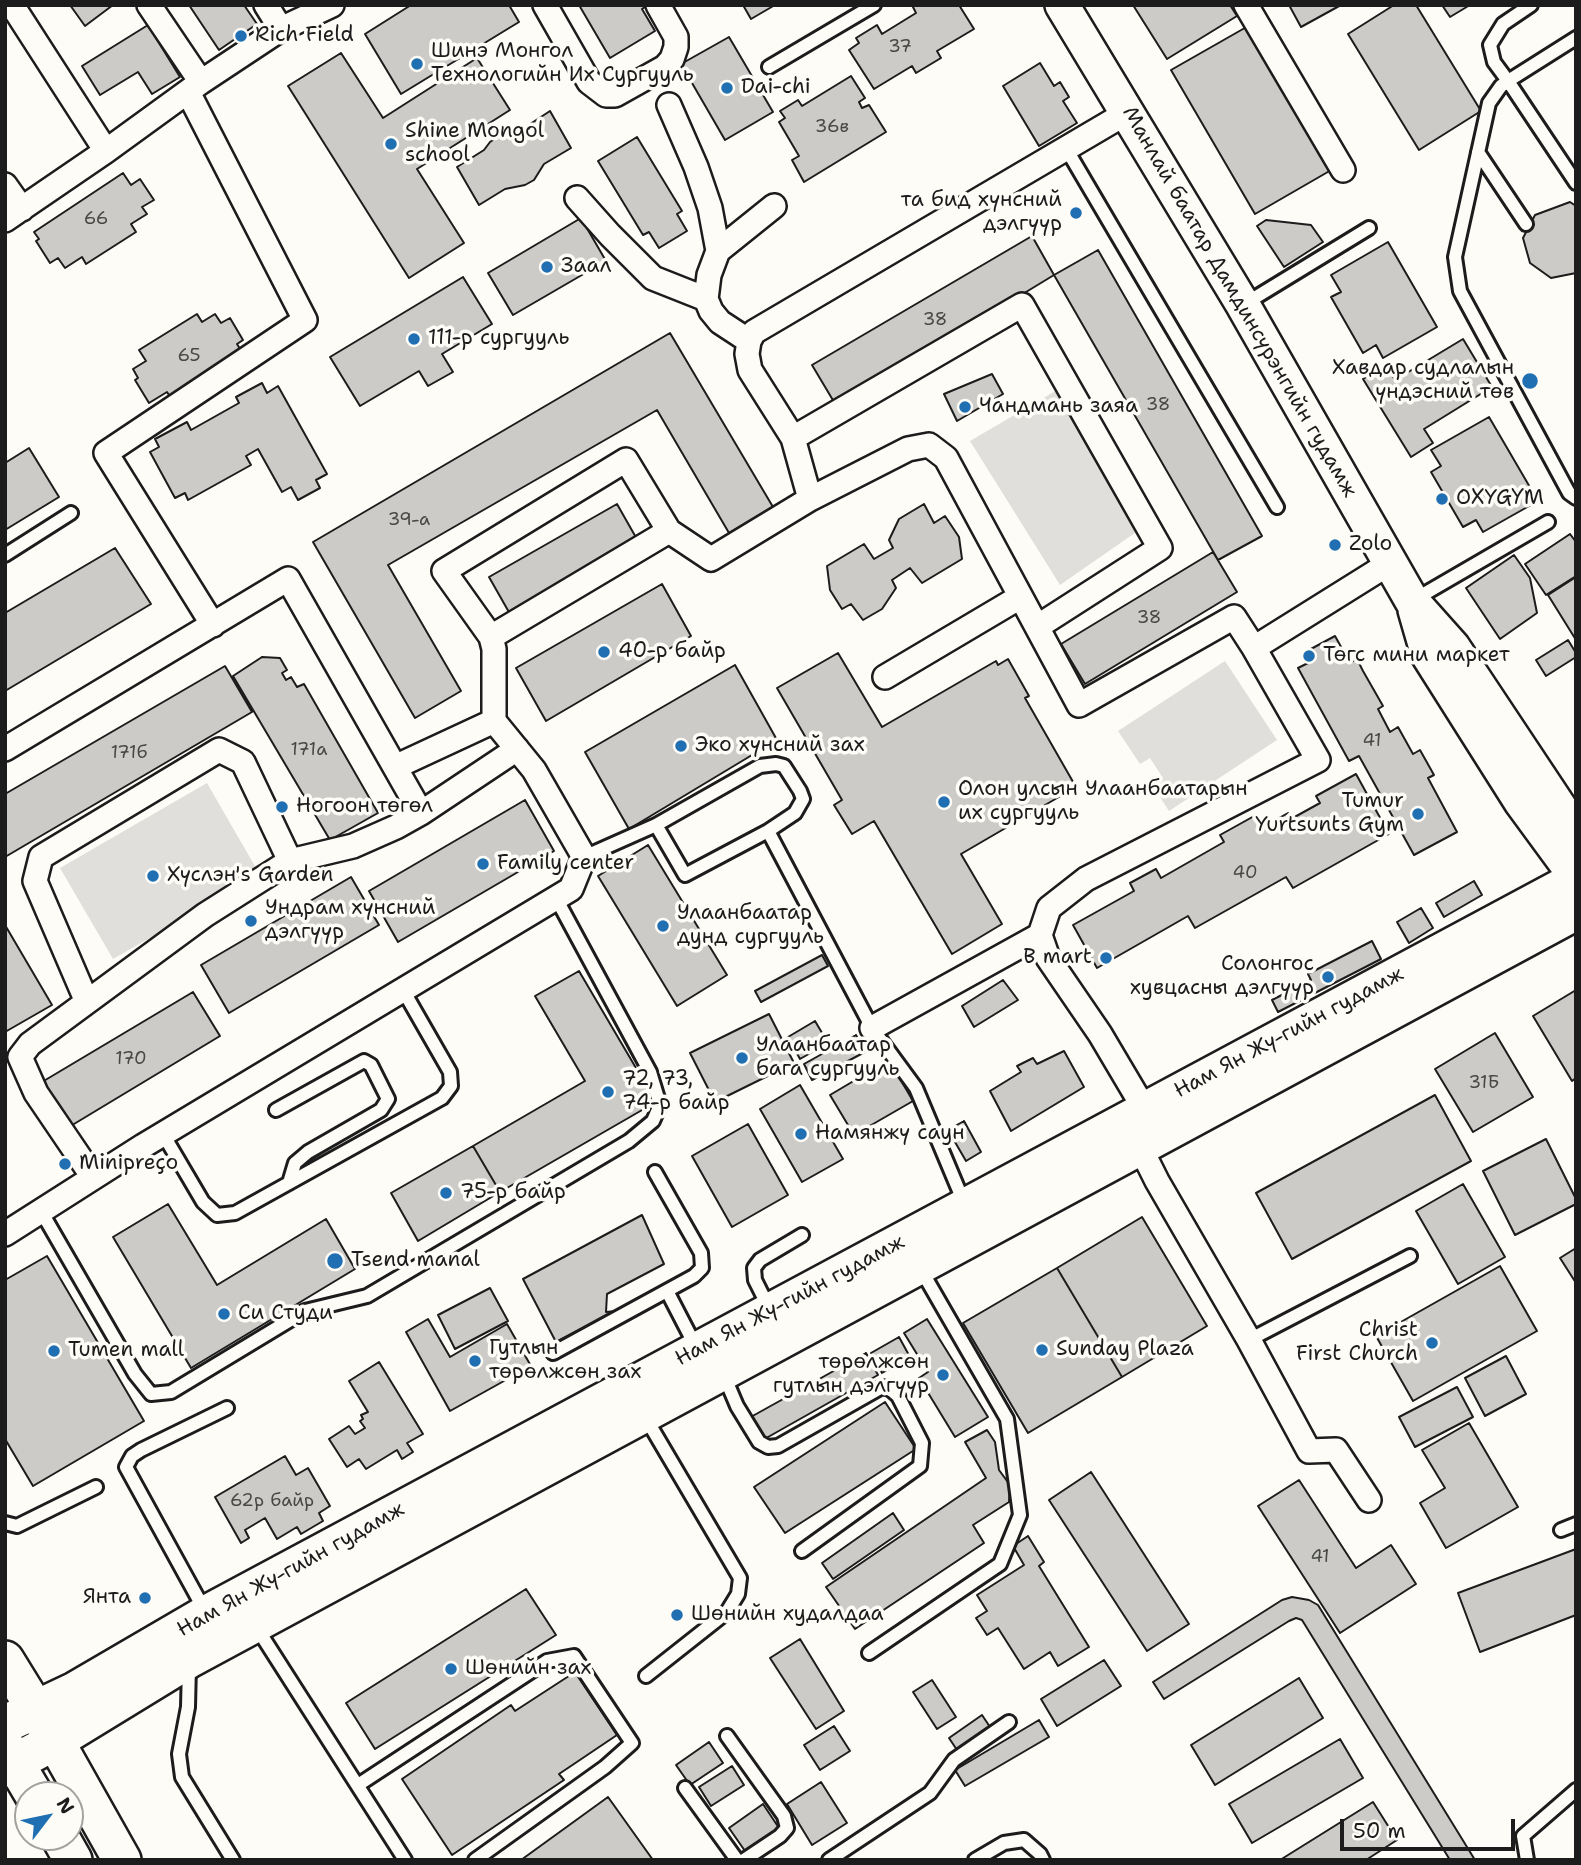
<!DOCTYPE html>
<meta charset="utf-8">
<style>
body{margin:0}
#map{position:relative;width:1581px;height:1865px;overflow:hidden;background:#fdfcf7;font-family:"Shantell Sans",sans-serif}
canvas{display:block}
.frame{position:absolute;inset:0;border:7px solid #1c1c1c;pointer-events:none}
.north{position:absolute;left:14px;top:1781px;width:70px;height:70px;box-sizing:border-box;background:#fdfcf7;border:2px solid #a3a29f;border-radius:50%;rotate:58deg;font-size:19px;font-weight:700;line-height:28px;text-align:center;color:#1c1c1c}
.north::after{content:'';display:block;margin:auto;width:24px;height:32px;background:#1f6fb2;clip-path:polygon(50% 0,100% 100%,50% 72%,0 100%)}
.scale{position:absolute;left:1340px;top:1819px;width:175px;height:32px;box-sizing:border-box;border:4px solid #1c1c1c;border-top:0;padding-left:9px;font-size:21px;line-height:24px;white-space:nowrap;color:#1c1c1c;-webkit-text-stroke:5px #fdfcf7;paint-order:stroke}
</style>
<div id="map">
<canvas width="1581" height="1865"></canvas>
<div class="frame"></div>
<div class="north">N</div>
<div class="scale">50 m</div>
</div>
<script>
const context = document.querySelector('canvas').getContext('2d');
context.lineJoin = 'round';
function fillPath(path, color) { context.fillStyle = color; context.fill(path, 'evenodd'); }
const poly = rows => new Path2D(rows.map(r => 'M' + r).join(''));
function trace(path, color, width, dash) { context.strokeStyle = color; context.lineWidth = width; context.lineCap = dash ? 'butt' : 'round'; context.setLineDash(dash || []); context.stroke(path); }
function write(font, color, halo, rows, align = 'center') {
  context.font = font + ' "Shantell Sans",sans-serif'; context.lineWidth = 7; context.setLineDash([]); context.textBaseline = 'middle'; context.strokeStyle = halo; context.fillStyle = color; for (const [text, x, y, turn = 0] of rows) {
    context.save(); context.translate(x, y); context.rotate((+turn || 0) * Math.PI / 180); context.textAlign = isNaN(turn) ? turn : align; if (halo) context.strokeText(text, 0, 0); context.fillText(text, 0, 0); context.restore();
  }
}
fillPath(poly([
 [1057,390,1142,528,1060,585,970,441],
 [1225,661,1277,740,1169,811,1151,783,1161,775,1150,758,1140,764,1118,731],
 [207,783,260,875,113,959,60,868]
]), '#e0dfdb');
const building = poly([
 [70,5,113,5,85,26,70,5],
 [189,5,244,5,257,24,219,50,189,5],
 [411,5,509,5,519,22,401,94,365,34,411,5],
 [579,5,648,5,642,9,655,31,610,58,579,5],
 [743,5,775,5,751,19,743,5],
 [959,5,974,29,937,51,941,58,916,73,912,66,874,89,849,50,859,43,856,38,877,25,882,34,916,13,912,5,959,5],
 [1133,5,1230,5,1237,16,1167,59,1133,5],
 [1289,5,1341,5,1301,27,1289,5],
 [1394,5,1416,5,1481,111,1419,150,1348,34,1394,5],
 [1442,5,1470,5,1450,17,1442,5],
 [148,25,180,77,152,94,138,72,100,95,82,66,148,25],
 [1250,25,1333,169,1255,214,1171,70,1250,25],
 [729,37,773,112,725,140,681,64,729,37],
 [341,53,383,118,477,58,510,110,417,169,464,243,409,278,288,86,341,53],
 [1040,63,1054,86,1060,82,1069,97,1063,101,1077,123,1039,146,1003,86,1040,63],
 [851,76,865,98,859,102,862,108,869,105,886,132,804,182,792,160,799,156,779,122,785,118,780,111,798,100,802,106,851,76],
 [550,111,571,148,544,164,534,180,525,185,505,189,479,205,457,167,484,150,490,142,510,128,524,128,550,111],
 [637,137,682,211,677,214,687,231,659,248,649,232,643,235,598,161,637,137],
 [123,173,131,185,140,179,154,200,142,207,147,214,131,224,136,232,86,264,82,257,65,268,58,258,50,263,36,241,39,239,34,232,123,173],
 [1570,202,1576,206,1576,273,1551,278,1530,263,1523,238,1535,215,1570,202],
 [581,218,606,261,513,315,488,273,581,218],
 [1266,220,1311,225,1323,242,1284,267,1257,226,1266,220],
 [1032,236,1054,275,837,407,812,365,1032,236],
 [1388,242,1437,327,1383,358,1376,345,1363,353,1331,297,1341,292,1331,275,1388,242],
 [1098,250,1262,536,1218,560,1054,275,1098,250],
 [463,277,492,324,442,354,453,372,428,386,419,371,360,406,330,357,463,277],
 [197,314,202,322,215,314,221,323,230,318,243,340,237,344,242,352,171,398,167,392,149,403,135,380,138,378,133,369,146,361,139,350,197,314],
 [670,333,773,507,729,533,657,410,388,565,461,691,415,718,313,542,670,333],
 [1463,339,1492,387,1424,429,1433,443,1411,457,1363,379,1386,365,1395,380,1463,339],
 [992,374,1003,394,957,421,944,394,992,374],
 [262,383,267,393,278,386,327,474,316,480,320,488,298,500,291,487,282,492,258,449,246,456,251,465,188,500,185,493,175,498,150,452,159,447,155,439,187,422,191,430,239,403,236,397,262,383],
 [1489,417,1538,501,1483,532,1476,520,1463,527,1431,472,1441,466,1431,450,1489,417],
 [29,448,59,497,5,530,5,463,29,448],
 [617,504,638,541,510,614,489,577,617,504],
 [924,504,934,523,945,516,959,537,962,559,922,583,910,568,892,580,896,588,882,609,863,620,851,604,842,609,830,590,827,566,864,544,874,559,893,548,889,540,899,519,924,504],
 [1570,534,1576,542,1576,576,1546,595,1525,564,1570,534],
 [115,548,151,604,5,691,5,613,115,548],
 [1213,552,1237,592,1085,684,1061,644,1213,552],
 [1514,555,1530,578,1537,613,1500,639,1466,588,1514,555],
 [1576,577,1576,640,1548,595,1576,577],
 [662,584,691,636,546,721,516,668,662,584],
 [1335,636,1350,663,1357,659,1363,671,1383,706,1378,709,1390,732,1398,727,1413,754,1420,750,1434,775,1428,778,1457,832,1414,855,1359,756,1349,761,1298,668,1314,660,1309,650,1335,636],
 [1568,640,1576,653,1576,657,1546,676,1536,660,1568,640],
 [838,653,882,727,996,661,998,665,1008,659,1029,696,1025,698,1076,787,961,854,1002,924,952,954,874,821,852,834,834,805,842,800,777,688,838,653],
 [262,657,280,658,287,670,282,673,286,680,291,677,297,687,304,684,378,813,330,840,233,676,262,657],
 [735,665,777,740,629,829,585,752,735,665],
 [225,666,252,712,5,857,5,794,225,666],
 [1356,774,1389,834,1293,888,1286,877,1195,928,1188,916,1097,968,1073,925,1134,891,1130,883,1156,869,1161,878,1224,842,1220,835,1256,815,1263,827,1288,813,1291,819,1320,803,1316,796,1356,774],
 [525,800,554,851,398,942,369,891,525,800],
 [648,845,727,975,677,1006,598,876,648,845],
 [351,877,379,925,229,1013,201,965,351,877],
 [1474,881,1482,895,1444,917,1436,903,1474,881],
 [1421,908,1433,928,1409,943,1397,922,1421,908],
 [5,925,52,1005,5,1032,5,925],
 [1372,941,1381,959,1278,1012,1272,1000,1311,980,1308,974,1372,941],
 [822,955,828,966,761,1002,755,991,822,955],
 [579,971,656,1102,500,1192,473,1146,585,1081,535,996,579,971],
 [1003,980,1018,1000,974,1027,962,1006,1003,980],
 [1576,990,1576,1078,1572,1081,1533,1016,1576,990],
 [193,992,220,1036,69,1127,42,1082,193,992],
 [769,1014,794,1063,715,1102,690,1053,769,1014],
 [815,1021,828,1043,800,1059,788,1037,815,1021],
 [1495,1033,1533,1097,1473,1132,1435,1069,1495,1033],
 [856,1035,865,1052,812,1080,804,1064,856,1035],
 [1064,1051,1084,1087,1011,1131,990,1091,1021,1072,1017,1066,1033,1058,1037,1064,1064,1051],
 [889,1060,913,1101,854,1135,830,1095,889,1060],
 [800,1085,843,1159,802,1182,760,1109,800,1085],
 [1435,1095,1471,1161,1292,1259,1256,1193,1435,1095],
 [964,1121,981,1152,966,1161,948,1130,964,1121],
 [748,1124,788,1195,732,1227,692,1156,748,1124],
 [1546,1139,1576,1199,1576,1204,1515,1235,1483,1171,1546,1139],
 [473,1146,500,1192,418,1241,391,1193,473,1146],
 [1463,1184,1505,1257,1458,1284,1416,1211,1463,1184],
 [168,1204,217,1285,326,1219,355,1269,191,1368,113,1237,168,1204],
 [642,1215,664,1264,607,1294,606,1312,616,1311,556,1342,523,1279,642,1215],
 [1142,1217,1207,1326,1122,1377,1057,1268,1142,1217],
 [1576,1248,1576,1283,1560,1258,1576,1248],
 [47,1256,144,1421,33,1486,5,1439,5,1280,47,1256],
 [1500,1266,1537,1331,1413,1401,1376,1336,1500,1266],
 [1057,1268,1122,1377,1028,1433,963,1323,1057,1268],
 [490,1288,508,1321,455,1349,438,1315,490,1288],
 [428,1319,450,1357,507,1324,531,1366,450,1411,406,1332,428,1319],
 [927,1319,988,1417,955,1437,919,1378,928,1372,904,1333,927,1319],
 [899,1337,910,1357,882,1373,871,1353,899,1337],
 [866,1353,878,1375,761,1441,749,1418,866,1353],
 [1506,1356,1526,1394,1485,1416,1465,1378,1506,1356],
 [379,1362,423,1434,407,1443,413,1452,402,1459,397,1450,366,1469,359,1459,347,1467,329,1439,349,1426,355,1434,365,1428,360,1421,363,1419,361,1415,368,1412,349,1381,379,1362],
 [1457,1387,1473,1417,1415,1447,1399,1417,1457,1387],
 [885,1402,916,1449,785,1533,754,1487,885,1402],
 [1469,1423,1518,1507,1446,1548,1420,1503,1445,1488,1422,1450,1469,1423],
 [987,1430,995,1442,999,1470,1010,1485,1009,1502,973,1525,984,1543,855,1629,826,1587,986,1478,965,1442,987,1430],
 [285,1456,296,1475,308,1468,330,1506,319,1513,323,1521,301,1534,297,1527,277,1539,265,1518,245,1530,249,1538,241,1543,215,1497,285,1456],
 [1091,1472,1189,1624,1147,1651,1049,1500,1091,1472],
 [1299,1480,1356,1568,1391,1545,1416,1584,1340,1633,1258,1506,1299,1480],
 [893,1513,904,1530,833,1579,822,1563,893,1513],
 [1028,1536,1044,1562,1039,1566,1089,1647,1058,1666,1050,1652,1024,1669,998,1628,987,1635,976,1618,987,1611,977,1595,1024,1565,1013,1546,1028,1536],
 [1576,1549,1576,1615,1480,1652,1458,1593,1576,1549],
 [526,1589,556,1635,375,1749,346,1703,526,1589],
 [1292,1597,1309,1600,1318,1605,1475,1860,1450,1860,1302,1620,1296,1618,1289,1621,1164,1699,1153,1682,1282,1600,1292,1597],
 [800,1639,844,1711,816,1729,770,1658,800,1639],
 [1104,1660,1121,1686,1057,1726,1041,1699,1104,1660],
 [575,1672,617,1735,559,1774,564,1780,452,1855,402,1779,511,1705,515,1711,575,1672],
 [1299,1678,1323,1718,1215,1785,1191,1745,1299,1678],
 [932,1680,956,1717,937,1729,913,1692,932,1680],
 [982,1715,992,1730,959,1753,949,1738,982,1715],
 [1039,1720,1049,1737,965,1786,955,1770,1039,1720],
 [834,1726,850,1751,820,1770,804,1745,834,1726],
 [1340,1739,1363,1778,1252,1843,1229,1804,1340,1739],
 [709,1742,723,1763,690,1785,676,1765,709,1742],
 [732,1766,744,1785,711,1806,699,1787,732,1766],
 [821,1782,847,1823,812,1845,787,1804,821,1782],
 [608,1797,653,1860,521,1860,608,1797],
 [1373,1802,1397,1840,1366,1860,1280,1860,1373,1802],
 [763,1804,779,1828,745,1851,729,1828,763,1804]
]);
fillPath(building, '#cccbc8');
trace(building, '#1c1c1c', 2);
const lane = poly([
 [1531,5,1503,24,1490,45,1494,62,1508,81,1576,38],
 [769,67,874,5],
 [1067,150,1277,507],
 [1478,152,1526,224],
 [1576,183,1508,81,1501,86,1489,103,1455,257,1460,291,1569,493,1576,498],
 [1243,305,1369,228],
 [5,555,71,513],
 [1412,601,1548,522],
 [656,825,760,766,776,764,784,766,800,791,803,799,795,813,768,831],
 [584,857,656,825,685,875,768,831,872,1028,916,1088,965,1205],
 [276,1110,364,1061,371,1065,388,1099,381,1110,308,1152,295,1163,289,1183],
 [163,1134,203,1202,217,1215,235,1213,442,1098,451,1086,450,1072,403,990],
 [41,1211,135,1374,151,1394,171,1392,305,1311,367,1296,629,1141,653,1121,660,1105,650,1072,556,898],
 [667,1291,696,1347],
 [770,1310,755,1280,754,1268,760,1260,802,1235],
 [1249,1340,1410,1256],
 [553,1353,694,1276,702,1268,701,1253,655,1172],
 [723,1373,737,1406,759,1442,768,1447,778,1446,882,1387,890,1389,898,1396,922,1443,920,1466,802,1551],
 [644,1415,740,1578,738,1594,727,1612,646,1676],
 [5,1523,17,1526,96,1487],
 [1561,1530,1576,1524],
 [205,1611,126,1467,132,1456,141,1450,227,1408],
 [255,1625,405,1860],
 [869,1653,1000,1564,1020,1515,1007,1419,920,1268],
 [189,1665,188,1707,179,1754,182,1777,233,1860],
 [727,1736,784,1816,787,1828,780,1836,744,1860],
 [358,1785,547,1661,574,1656,632,1743,605,1767,475,1860],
 [685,1788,737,1860],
 [829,1860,930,1793,954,1760,1009,1722],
 [975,1860,1004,1843,1024,1840,1040,1854,1043,1860],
 [1527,1860,1523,1836,1576,1790]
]);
const street = poly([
 [12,5,106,151],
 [149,5,201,82],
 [266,5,281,29],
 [545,5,589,82,606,95,615,95,665,67,672,59,676,47,676,37,658,5],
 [1246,5,1343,170],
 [188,92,305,320,106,453,213,625],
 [669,105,696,167,710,208,718,251,709,275,706,299,711,311,720,322,749,341],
 [5,185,22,209],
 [577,198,610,235,653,278,706,299],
 [5,220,106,151,201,82,281,29,332,5],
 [718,251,774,206],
 [793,438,1022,305,1160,548,1037,627,1079,705,1234,617,1254,648],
 [810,499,908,449,929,445,946,458,1037,627],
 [491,637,669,531],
 [885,677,1020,597],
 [5,749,288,579,421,813,517,749],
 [395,767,494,721],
 [87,1002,35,881,41,857,219,750,243,762,290,861],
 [872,1028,1040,935],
 [1145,1110,1100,1034,1048,958,1040,935,1049,908,1086,879,1318,760,1254,648,1390,563],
 [1139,1145,1157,1181,1249,1340,1309,1451,1336,1450,1369,1500],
 [93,1177,36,1093,20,1057,30,1044,205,915,290,861,353,846,396,827,421,813],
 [5,1234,143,1146,571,889,584,857,534,770,494,721,494,649,491,637,444,571,626,460,669,531,711,559,810,499,793,438,750,370,747,354,749,341,754,332,1128,112]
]);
const secondary = poly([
 [1062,5,1243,305,1412,601,1453,647,1576,832],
 [1415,610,1428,655,1521,802,1576,877]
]);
const primary = poly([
 [5,1660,55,1741,122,1860],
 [5,1724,75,1691,207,1614,1576,880],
 [5,1746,34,1795],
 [5,1768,55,1741,189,1659,1576,911],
 [60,1837,73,1860]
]);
trace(lane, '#1c1c1c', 18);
trace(street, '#1c1c1c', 28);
trace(secondary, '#1c1c1c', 38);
trace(primary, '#1c1c1c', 42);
trace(poly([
 [17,1821,28,1832]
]), '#1c1c1c', 4.5, [5, 5]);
trace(lane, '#fdfcf7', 12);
trace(street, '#fdfcf7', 23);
trace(secondary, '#fdfcf7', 33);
trace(primary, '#fdfcf7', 37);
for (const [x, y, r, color] of [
 [241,36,7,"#1f6fb2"],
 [417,64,7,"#1f6fb2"],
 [727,88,7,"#1f6fb2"],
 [391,144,7,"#1f6fb2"],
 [1076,213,7,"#1f6fb2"],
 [547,267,7,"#1f6fb2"],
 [414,339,7,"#1f6fb2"],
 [1530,381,9,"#1f6fb2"],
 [965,407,7,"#1f6fb2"],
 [1442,499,7,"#1f6fb2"],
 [1335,545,7,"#1f6fb2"],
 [604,652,7,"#1f6fb2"],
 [1309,656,7,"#1f6fb2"],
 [681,746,7,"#1f6fb2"],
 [944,802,7,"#1f6fb2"],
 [282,807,7,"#1f6fb2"],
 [1418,814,7,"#1f6fb2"],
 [483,864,7,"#1f6fb2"],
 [153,876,7,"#1f6fb2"],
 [251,921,7,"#1f6fb2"],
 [663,926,7,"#1f6fb2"],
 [1106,958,7,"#1f6fb2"],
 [1328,977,7,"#1f6fb2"],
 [742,1058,7,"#1f6fb2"],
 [608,1092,7,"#1f6fb2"],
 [801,1134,7,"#1f6fb2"],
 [65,1164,7,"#1f6fb2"],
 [446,1193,7,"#1f6fb2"],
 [335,1261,9,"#1f6fb2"],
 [224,1314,7,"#1f6fb2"],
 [1432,1343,7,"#1f6fb2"],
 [1042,1350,7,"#1f6fb2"],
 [54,1351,7,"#1f6fb2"],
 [475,1361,7,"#1f6fb2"],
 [943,1375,7,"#1f6fb2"],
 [145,1598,7,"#1f6fb2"],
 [677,1615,7,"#1f6fb2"],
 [451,1669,7,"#1f6fb2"]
]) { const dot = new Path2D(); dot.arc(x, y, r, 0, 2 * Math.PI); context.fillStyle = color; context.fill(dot); trace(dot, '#fdfcf7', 2.5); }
write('18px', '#484847', null, [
 ["37",900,47],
 ["36в",832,127],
 ["66",96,219],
 ["38",935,320],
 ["65",189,356],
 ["38",1158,405],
 ["39-а",409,520],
 ["38",1149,618],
 ["41",1372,741],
 ["171а",309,750],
 ["171б",129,753],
 ["40",1245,873],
 ["170",131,1059],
 ["31Б",1484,1083],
 ["62р байр",272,1501],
 ["41",1320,1557]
]);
write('21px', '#1c1c1c', '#fdfcf7', [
 ["Rich Field",255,36],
 ["Шинэ Монгол",431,52],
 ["Технологийн Их Сургууль",431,76],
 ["Dai-chi",741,88],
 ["Shine Mongol",405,132],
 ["school",405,156],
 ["та бид хүнсний",1062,201,"right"],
 ["дэлгүүр",1062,225,"right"],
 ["Заал",561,267],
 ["111-р сургууль",428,339],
 ["Хавдар судлалын",1514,369,"right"],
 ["үндэсний төв",1514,393,"right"],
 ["Чандмань заяа",979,407],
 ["OXYGYM",1456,499],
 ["Zolo",1349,545],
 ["40-р байр",618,652],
 ["Төгс мини маркет",1323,656],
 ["Эко хүнсний зах",695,746],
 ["Олон улсын Улаанбаатарын",958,790],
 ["их сургууль",958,814],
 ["Tumur",1404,802,"right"],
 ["Yurtsunts Gym",1404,826,"right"],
 ["Ногоон төгөл",296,807],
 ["Family center",497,864],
 ["Хүслэн's Garden",167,876],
 ["Ундрам хүнсний",265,909],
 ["дэлгүүр",265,933],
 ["Улаанбаатар",677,914],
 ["дунд сургууль",677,938],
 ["B mart",1092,958,"right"],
 ["Солонгос",1314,965,"right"],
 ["хувцасны дэлгүүр",1314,989,"right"],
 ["Улаанбаатар",756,1046],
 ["бага сургууль",756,1070],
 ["72, 73,",622,1080],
 ["74-р байр",622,1104],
 ["Намянжү саун",815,1134],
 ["Minipreço",79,1164],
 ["75-р байр",460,1193],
 ["Tsend manal",351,1261],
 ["Си Студи",238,1314],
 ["Christ",1418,1331,"right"],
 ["First Church",1418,1355,"right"],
 ["Гутлын",489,1349],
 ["төрөлжсөн зах",489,1373],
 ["Sunday Plaza",1056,1350],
 ["Tumen mall",68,1351],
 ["төрөлжсөн",929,1363,"right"],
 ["гутлын дэлгүүр",929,1387,"right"],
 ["Янта",131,1598,"right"],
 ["Шөнийн худалдаа",691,1615],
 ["Шөнийн зах",465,1669]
], 'left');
write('21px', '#1c1c1c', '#fdfcf7', [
 ["Манлай баатар Дамдинсүрэнгийн гудамж",1239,302,60],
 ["Нам Ян Жү-гийн гудамж",1289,1033,-28],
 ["Нам Ян Жү-гийн гудамж",790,1301,-28],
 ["Нам Ян Жү-гийн гудамж",291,1570,-29]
]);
</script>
